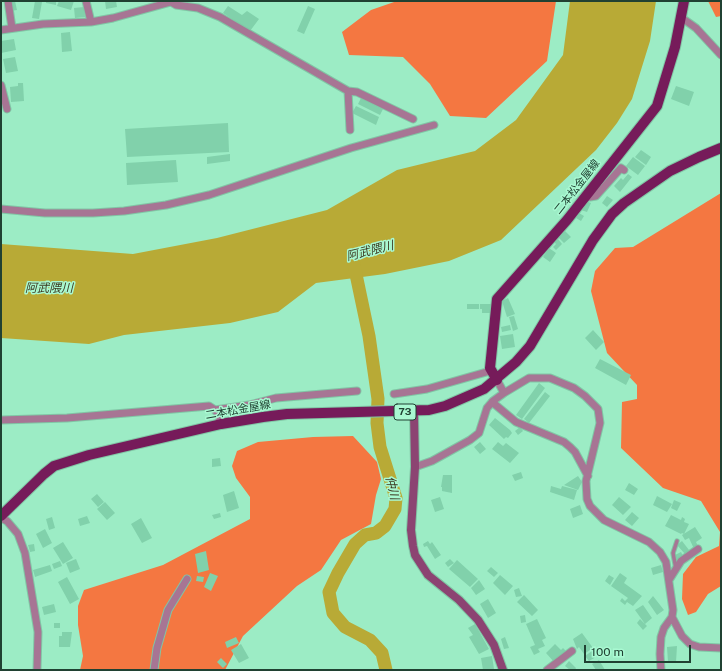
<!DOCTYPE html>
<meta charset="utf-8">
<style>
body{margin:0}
#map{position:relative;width:722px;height:671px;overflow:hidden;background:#9cecc5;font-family:"Public Sans",sans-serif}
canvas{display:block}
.frame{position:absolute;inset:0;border:2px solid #204132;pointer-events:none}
.scale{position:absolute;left:584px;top:645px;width:107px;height:18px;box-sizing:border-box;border:2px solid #204132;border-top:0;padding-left:5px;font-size:12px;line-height:14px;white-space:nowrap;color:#204132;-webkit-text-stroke:3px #a9f9d2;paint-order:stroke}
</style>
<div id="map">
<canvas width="722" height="671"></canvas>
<div class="frame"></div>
<div class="scale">100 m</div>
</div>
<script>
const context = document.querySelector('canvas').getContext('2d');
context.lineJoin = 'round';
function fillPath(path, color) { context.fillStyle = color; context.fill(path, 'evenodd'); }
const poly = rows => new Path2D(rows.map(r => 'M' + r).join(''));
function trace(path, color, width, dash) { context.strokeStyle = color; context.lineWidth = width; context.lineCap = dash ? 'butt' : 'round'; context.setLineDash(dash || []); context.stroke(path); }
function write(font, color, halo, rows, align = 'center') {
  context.font = font + ' "Public Sans","Noto Sans JP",sans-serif'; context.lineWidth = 3; context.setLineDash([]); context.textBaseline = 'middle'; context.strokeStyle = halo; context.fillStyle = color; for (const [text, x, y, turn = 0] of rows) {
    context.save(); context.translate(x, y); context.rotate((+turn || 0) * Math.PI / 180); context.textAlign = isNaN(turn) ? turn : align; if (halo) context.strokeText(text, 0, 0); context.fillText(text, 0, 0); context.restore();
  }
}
fillPath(poly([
 [397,1,556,1,547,61,486,118,450,116,430,84,403,57,349,55,342,32,371,10],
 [708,1,721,1,721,16,716,17],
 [721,193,721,586,708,594,696,612,688,615,682,599,683,574,696,557,719,546,720,532,701,501,663,488,621,448,622,402,637,399,637,385,607,353,591,291,595,271,615,248,633,247],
 [353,436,377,462,381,479,376,495,371,524,341,540,321,570,297,586,243,636,225,670,80,670,83,656,78,625,78,606,84,590,163,565,250,519,250,497,236,478,232,466,237,451,258,442,313,437]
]), '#f47741');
fillPath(poly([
 [570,1,656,1,650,41,632,99,617,123,596,150,501,240,449,261,385,274,316,283,278,312,230,323,124,335,89,344,1,338,1,244,133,254,217,238,327,210,397,170,475,151,516,120,563,55]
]), '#b8aa36');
trace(poly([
 [353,260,369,336,378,399,377,423,380,447,396,498,395,509,385,526,376,533,365,535,355,544,338,573,329,592,333,613,345,627,370,640,382,653,386,670]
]), '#b8aa36', 13);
fillPath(poly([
 [10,1,15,1,17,10,11,11],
 [35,1,42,2,39,19,32,18],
 [46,1,56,1,56,5,46,3],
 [59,1,74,1,71,10,57,6],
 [105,1,116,1,117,7,106,9],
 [228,6,242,15,247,11,259,19,250,31,223,13],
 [308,6,315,9,304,34,297,31],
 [84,7,85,17,75,18,74,8],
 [70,32,72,51,62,52,61,33],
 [14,39,16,50,1,53,1,41],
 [15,57,18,71,6,73,3,59],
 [18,83,23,83,24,101,11,102,10,87,18,86],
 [676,86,694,92,689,106,671,99],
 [361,98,383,109,380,115,358,104],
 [356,106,379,117,376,125,352,113],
 [228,123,229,152,127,157,125,129],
 [641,150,651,157,646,165,635,157],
 [230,154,230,161,207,164,207,157],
 [633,157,645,166,638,175,626,166],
 [176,160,178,182,127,185,126,163],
 [628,174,632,177,620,192,614,186,621,178,623,180],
 [607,196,613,200,607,207,602,203],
 [586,201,591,203,587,212,581,210],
 [579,213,584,216,581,221,576,218],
 [565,231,571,237,564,243,558,237],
 [558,239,562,244,556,250,553,247,556,244,554,242],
 [549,248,556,253,550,262,543,257],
 [508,298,515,314,507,317,502,301],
 [467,304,479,304,479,309,467,309],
 [480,304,492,304,492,313,482,313,482,309,480,309],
 [514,316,518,329,513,331,509,317],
 [510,325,511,330,502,332,501,327],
 [593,330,604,342,596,350,585,338],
 [513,334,515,347,502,349,500,336],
 [600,359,631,375,626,385,595,368],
 [539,383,545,388,522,419,516,415],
 [545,392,550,396,529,423,524,419],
 [495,418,510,430,512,433,508,438,506,437,504,439,489,425],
 [520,427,523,431,518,435,515,431],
 [480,442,486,449,480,454,474,447],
 [498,442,503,446,506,443,519,453,510,463,492,449],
 [220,458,221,466,212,467,212,459],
 [521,472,523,478,515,481,512,475],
 [443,475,452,475,452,493,442,491,442,487,441,487],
 [578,476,582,482,578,490,564,485],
 [629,483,638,489,634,495,625,490],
 [551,486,561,489,562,486,577,490,574,500,550,492],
 [234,491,239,508,227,512,223,495],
 [97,494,104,502,98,507,91,499],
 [657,496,672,504,667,512,653,505],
 [440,497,444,509,435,512,431,500],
 [619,497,631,507,623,515,612,505],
 [674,500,681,503,677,511,671,508],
 [105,502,115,513,107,520,97,509],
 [580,505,583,514,573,518,570,509],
 [632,512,639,518,632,526,625,520],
 [220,513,221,517,214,519,212,515],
 [671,515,681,520,682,517,685,519,684,522,689,524,684,534,682,533,681,534,665,526],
 [87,516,90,523,80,526,78,519],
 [52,517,55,528,49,530,46,519],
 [141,518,152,538,142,543,131,524],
 [695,527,702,538,696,542,698,546,694,549,689,538,685,540,682,535],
 [45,529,52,543,43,548,36,534],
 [428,541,430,544,432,542,441,555,435,559,427,546,424,547,423,544],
 [682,541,689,550,685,554,677,545],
 [63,542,73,558,63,564,53,548],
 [34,544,35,551,30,552,28,545],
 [206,551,209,570,198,573,195,554],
 [681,552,683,556,677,560,675,555],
 [76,559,80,569,70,573,66,563],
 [450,559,454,563,448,567,445,563],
 [457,560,478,579,470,587,449,569],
 [60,561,62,566,54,569,52,564],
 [50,565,52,571,35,577,33,570],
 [661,565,663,572,653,575,651,568],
 [491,567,498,573,494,577,487,571],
 [210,573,218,576,211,591,204,587],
 [620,573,627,578,624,583,642,596,633,606,627,602,625,605,620,601,622,598,625,601,628,598,611,586],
 [500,575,513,586,505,595,493,583],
 [609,575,614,578,610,585,605,581],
 [197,576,204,577,203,582,196,581],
 [67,577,79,599,70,604,58,582],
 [479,580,485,589,476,595,471,588],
 [519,588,522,596,516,597,514,590],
 [524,595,538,610,532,616,517,602],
 [653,596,664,610,657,615,648,602],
 [488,599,496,613,488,618,480,604],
 [54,604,56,612,44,615,42,607],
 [643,605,652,618,645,624,635,610],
 [525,615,526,622,521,623,520,616],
 [537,619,546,638,542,640,545,646,538,649,540,652,534,655,530,647,535,645,526,624],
 [640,619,647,626,643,630,637,623],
 [54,623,60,623,60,628,54,628],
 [475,624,489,649,479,654,469,637,473,635,468,628],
 [62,632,72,632,70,647,59,647,59,636,62,636],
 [582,633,593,648,584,654,579,647,577,649,573,639],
 [236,637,239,643,227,648,225,642],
 [505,637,509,648,504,649,501,639],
 [241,644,249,658,239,663,231,650],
 [555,644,561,650,563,648,566,651,554,662,546,653],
 [677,646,676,662,668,662,667,647],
 [592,651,596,657,589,661,585,656],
 [492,656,494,669,483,670,481,658],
 [221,658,227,664,223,668,217,662],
 [599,660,605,670,596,670,592,664],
 [569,661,576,668,575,670,570,670,565,666]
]), '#81d1ab');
const lane = poly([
 [676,569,673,553,677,541]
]);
const street = poly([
 [8,1,12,28],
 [86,1,91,22],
 [682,18,696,28,721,55],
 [1,30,43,24,91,22,113,18,171,2,176,5,198,8,220,17,348,91,350,130],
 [1,85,7,109],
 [348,91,357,92,413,119],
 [586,196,590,197,596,196,621,168,624,170],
 [1,209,45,213,93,213,124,211,166,205,209,195,351,148,434,125],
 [504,393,529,378,550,378,574,388,585,396,598,409,600,423,586,481,587,499,590,506,604,520,649,542,660,552,666,562,673,610,672,617,664,628,661,637,660,654,661,670],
 [394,394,427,389,490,371],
 [492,402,516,422,564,442,570,447,575,452,588,476],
 [215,410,249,405,276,398,357,391],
 [1,420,67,418,209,406,215,410,218,414,221,424],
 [415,467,432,461,470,440,479,433,487,408,493,401,504,393,497,380],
 [1,518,7,521,18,534,25,553,38,632,37,670],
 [669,580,681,561,698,549],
 [672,617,682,636,690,644,699,647,721,648],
 [154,670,157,648,168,610,187,579],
 [547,670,572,651]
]);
const secondary = poly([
 [414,412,415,467,411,530,413,546,415,555,428,575,459,600,478,620,494,645,503,670]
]);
const primary = poly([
 [497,380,490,368,497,299,567,220,657,106,675,47,684,1],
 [1,516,44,474,54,466,89,455,221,424,263,417,287,414,429,410,445,406,484,389,516,362,530,346,593,240,612,214,624,203,670,171,699,157,721,148]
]);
trace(lane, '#81c6a5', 5.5);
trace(street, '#81c6a5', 9);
trace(secondary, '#81c6a5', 10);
trace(primary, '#81c6a5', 12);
trace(lane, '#a77594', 3.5);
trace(street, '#a77594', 7);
trace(secondary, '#8c4472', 8);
trace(primary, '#761b5a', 10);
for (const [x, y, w] of [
 [405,412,22]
]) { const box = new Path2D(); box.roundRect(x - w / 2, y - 8, w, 16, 3); context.fillStyle = '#a9f9d2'; context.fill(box); trace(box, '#204132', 1); }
write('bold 10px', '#204132', null, [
 ["73",405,412]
]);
write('11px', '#204132', '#a9f9d2', [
 ["二本松金屋線",577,187,-52],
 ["二本松金屋線",238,410,-10]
]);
write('italic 12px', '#3c3921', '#a9f9d2', [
 ["阿武隈川",370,251,-14],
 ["阿武隈川",49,288],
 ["仲川",392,488,77]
]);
</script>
